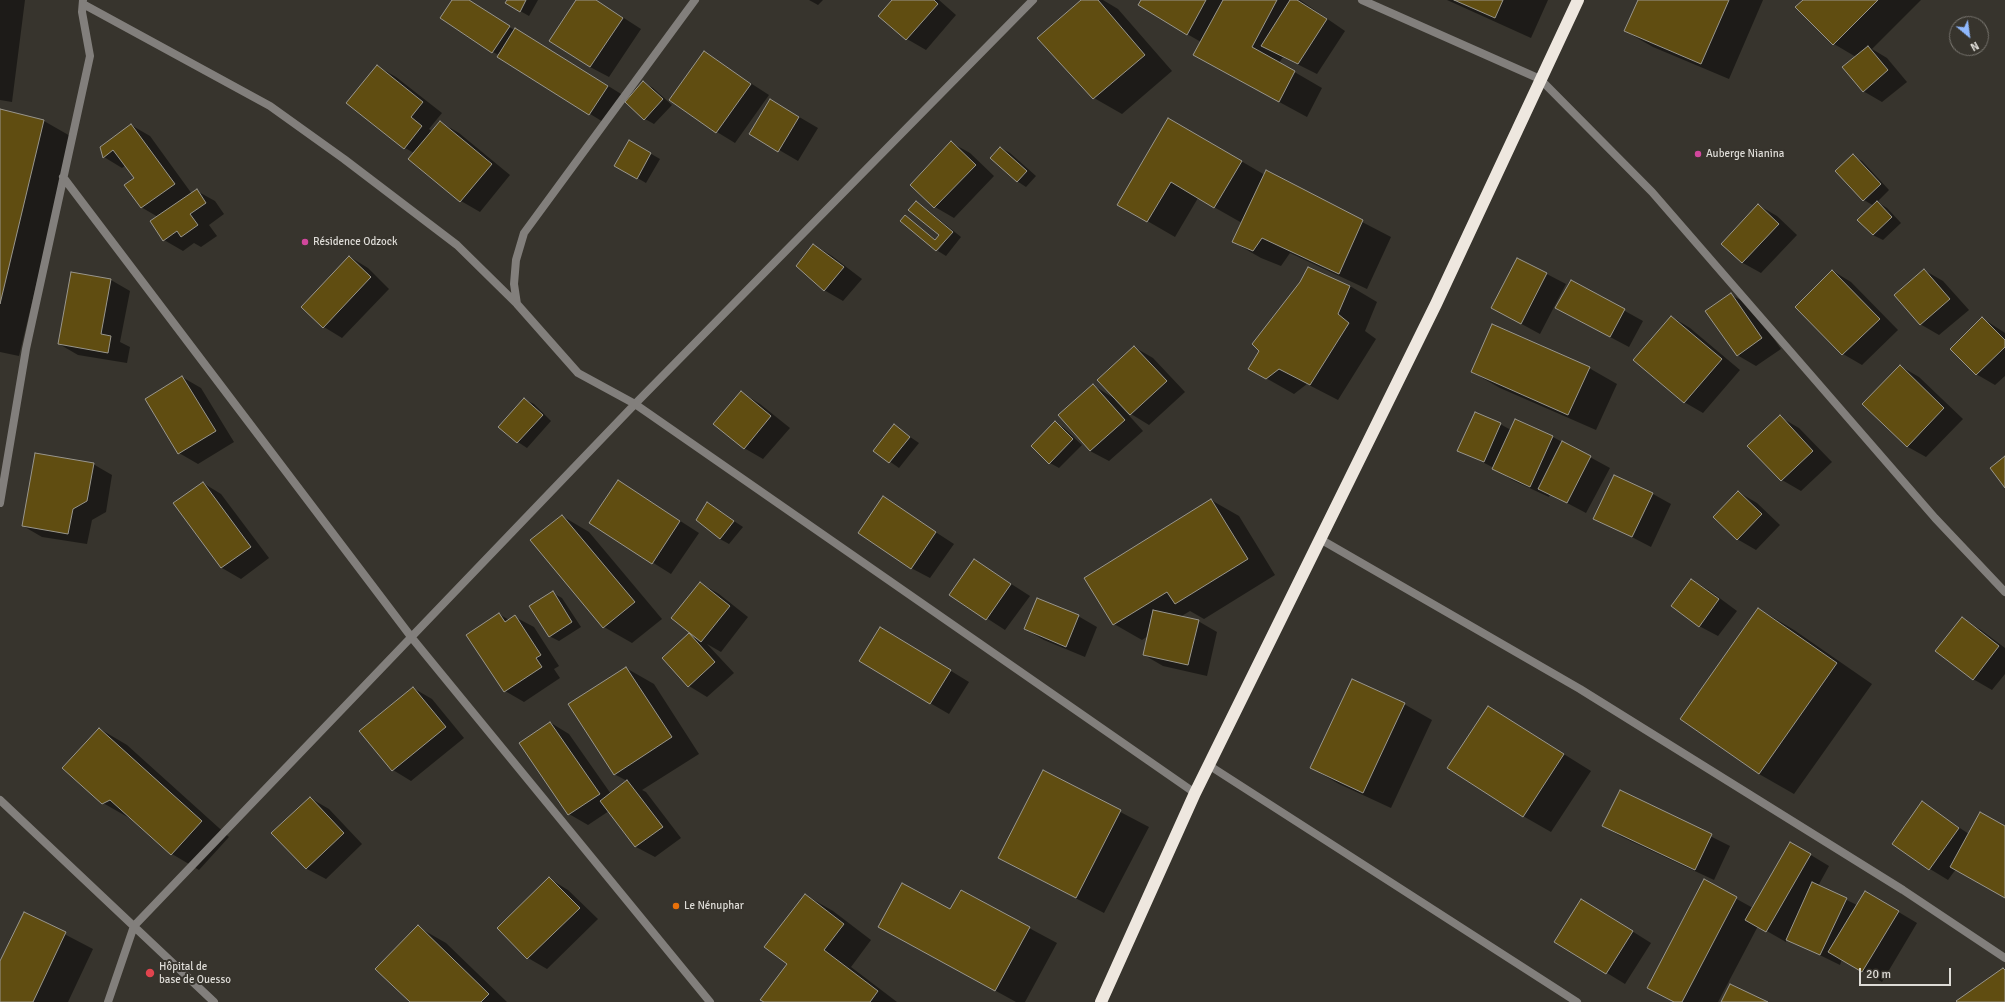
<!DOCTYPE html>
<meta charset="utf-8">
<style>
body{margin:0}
#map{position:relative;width:2005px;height:1002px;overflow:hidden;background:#37342d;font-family:Signika,sans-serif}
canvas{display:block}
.north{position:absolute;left:1949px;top:16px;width:40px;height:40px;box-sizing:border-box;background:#37342d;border:1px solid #7a7771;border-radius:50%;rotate:151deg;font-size:11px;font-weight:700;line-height:16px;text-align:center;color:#dedcd7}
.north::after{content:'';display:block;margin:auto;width:14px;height:18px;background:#8fb8fd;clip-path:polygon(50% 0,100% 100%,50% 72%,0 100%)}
.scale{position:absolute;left:1859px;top:968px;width:92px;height:18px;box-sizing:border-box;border:2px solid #dedcd7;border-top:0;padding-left:5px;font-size:12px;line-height:14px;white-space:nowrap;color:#dedcd7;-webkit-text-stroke:3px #37342d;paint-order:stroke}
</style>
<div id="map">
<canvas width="2005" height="1002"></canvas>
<div class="north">N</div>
<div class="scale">20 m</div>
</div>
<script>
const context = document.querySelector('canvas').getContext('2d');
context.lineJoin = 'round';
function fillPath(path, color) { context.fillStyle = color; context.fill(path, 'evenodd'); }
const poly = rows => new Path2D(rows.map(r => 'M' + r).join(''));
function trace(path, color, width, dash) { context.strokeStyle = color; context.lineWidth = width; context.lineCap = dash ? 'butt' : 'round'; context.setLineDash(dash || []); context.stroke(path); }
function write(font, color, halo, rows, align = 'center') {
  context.font = font + ' Signika,sans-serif'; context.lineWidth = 4; context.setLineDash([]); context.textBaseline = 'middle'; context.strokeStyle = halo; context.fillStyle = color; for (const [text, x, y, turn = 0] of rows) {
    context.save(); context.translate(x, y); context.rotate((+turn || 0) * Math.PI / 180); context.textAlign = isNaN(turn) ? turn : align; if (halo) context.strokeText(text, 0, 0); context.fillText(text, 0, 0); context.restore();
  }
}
fillPath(poly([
 [0,0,25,0,12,102,0,100],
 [453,0,469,0,505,25,534,40,626,97,608,125,498,57,499,55,493,52],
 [508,0,538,0,529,16,506,3],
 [578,0,596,0,641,29,609,77,590,67],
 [809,0,823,0,818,5],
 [894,0,939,0,956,15,926,50,907,39,880,16],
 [1083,0,1103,0,1118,9,1172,71,1122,114,1094,98],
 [1142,0,1300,0,1345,31,1317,74,1283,57,1279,63,1322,88,1307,117,1222,71,1201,42,1187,34],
 [1447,0,1548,0,1531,38],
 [1639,0,1763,0,1729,79,1653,47,1625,31],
 [1804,0,1921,0,1872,49,1887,58,1907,82,1882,102,1863,91,1856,57,1834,44,1797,7],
 [704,53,769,95,735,143,717,132],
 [377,66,396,77,442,113,429,129,432,131,440,122,459,133,510,175,480,212,461,201,414,153,405,148],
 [643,82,653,88,672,105,654,124,645,119,626,102],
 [0,110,44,121,72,137,19,356,0,352],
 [789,111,818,128,798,161,750,133],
 [1169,119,1265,175,1266,172,1391,237,1367,289,1290,253,1281,266,1261,258,1233,242,1242,223,1198,198,1175,237,1118,204],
 [131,125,150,136,192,194,197,191,215,201,224,214,209,225,217,236,201,247,194,243,183,251,164,240,158,217,141,207,136,178,126,165,122,168,104,157],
 [629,141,660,159,646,183,615,165],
 [952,143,970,153,994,176,954,218,935,207,911,185],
 [1001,148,1010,153,1036,176,1026,187,1017,181],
 [1853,156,1862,161,1889,190,1877,202,1887,208,1901,223,1883,240,1873,235,1874,206,1864,200],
 [916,202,925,208,961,237,946,256,938,251,944,243,942,243,936,250,905,216,936,240,940,235],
 [1758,205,1777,216,1797,235,1761,273,1743,263,1723,244],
 [814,245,832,256,862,279,843,301,824,290],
 [350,257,368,268,389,289,342,338,324,327],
 [1518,259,1566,284,1540,334,1492,308],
 [1924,270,1943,281,1969,310,1939,335,1920,324],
 [1833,271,1851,282,1898,330,1862,365,1843,354,1797,307],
 [111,280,130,291,120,342,130,347,127,363,78,355,59,344],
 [1571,281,1643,321,1629,347,1576,319],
 [1350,286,1377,302,1365,331,1376,339,1338,400,1307,384,1294,394,1250,369],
 [1731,295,1750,305,1781,349,1756,366,1737,355],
 [1672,317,1690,328,1740,370,1703,413,1684,402],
 [1982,318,2005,333,2005,376,1995,385,1976,374],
 [1134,347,1153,358,1185,392,1149,425,1131,414,1116,399,1115,400,1143,431,1109,461,1090,451,1093,385,1115,399],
 [1900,366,1919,377,1963,419,1926,457,1908,447,1863,404],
 [1589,368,1617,384,1596,430,1500,388,1472,372],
 [182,377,201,388,234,442,198,464,179,453],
 [742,393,760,404,790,428,763,459,744,448],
 [524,399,534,404,551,421,527,448,518,442,500,427],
 [1780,417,1799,428,1832,462,1801,491,1782,480,1749,446],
 [1516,420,1553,437,1610,468,1586,513,1550,494,1549,497,1512,480,1494,468,1459,450,1500,424,1511,430],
 [1055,423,1064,428,1082,445,1059,468,1050,463],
 [894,426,919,443,899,468,875,451],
 [93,464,112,475,106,512,92,520,87,544,42,537,23,526],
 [618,481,699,533,671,574,590,523],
 [203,483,221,494,269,558,241,579,222,568,174,503],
 [1738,492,1757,503,1780,525,1756,550,1737,539],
 [1653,494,1671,504,1651,547,1595,518],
 [883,498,954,544,930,578,911,568],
 [1211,500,1239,516,1275,575,1204,619,1190,611,1180,617,1198,621,1217,632,1207,676,1163,666,1144,655,1148,636,1142,640,1114,624],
 [716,509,743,527,729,544,720,539],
 [562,516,589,532,662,619,632,643,604,627,532,540],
 [974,560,1030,596,1005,630,951,595],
 [1692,580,1710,591,1737,611,1718,636,1699,626],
 [700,583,719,594,748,617,721,652,707,644,734,673,707,697,689,686,663,658,689,635,699,640],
 [553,593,562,598,581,627,559,641,549,636],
 [1759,609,1794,630,1872,684,1794,794,1759,774],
 [499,614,509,620,515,617,534,627,559,666,554,669,560,678,524,702,505,691],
 [1078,616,1097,627,1085,657,1044,640,1025,629],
 [1962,619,1981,630,2005,648,2005,674,1992,690,1973,679],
 [899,639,969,682,949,714,930,703],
 [626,668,654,684,699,754,642,790,646,792,681,838,655,857,636,847,609,811,588,825,569,814,551,723,569,734,611,794,627,781,614,774],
 [413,688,432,699,464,738,411,781,393,770],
 [1404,704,1432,720,1391,808,1339,784,1311,768],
 [1488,707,1591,771,1551,832,1523,816],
 [100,729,127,745,229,837,199,870,172,854,132,818,131,819,103,803],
 [1044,772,1149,827,1104,913,999,858],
 [1620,791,1730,846,1714,880,1622,837,1603,826],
 [310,798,329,809,362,844,326,879,307,869,273,833],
 [1922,803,1969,834,2005,827,2005,897,1956,869,1948,880,1930,869],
 [1791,843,1829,866,1818,886,1857,905,1865,892,1917,923,1882,982,1842,959,1840,965,1787,939,1786,942,1758,926,1718,1002,1674,1002,1648,987,1704,881,1753,908],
 [550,879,568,890,598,919,547,969,528,958],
 [805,895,833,911,871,940,851,967,897,1002,765,1002,789,964],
 [950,910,1029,928,1057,943,1025,1002,1016,1002,907,942],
 [1600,911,1651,943,1625,984,1556,942],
 [24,913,93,949,68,1002,0,1002,0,963],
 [418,927,446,943,507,1002,411,1002]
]), '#0007');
const building = poly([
 [452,0,469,0,510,26,492,53,440,18,452,0],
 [507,0,526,0,520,12,505,3,507,0],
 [576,0,596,0,623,18,590,67,549,41,576,0],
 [892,0,934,0,938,4,906,40,878,16,892,0],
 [1081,0,1098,0,1145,55,1093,99,1037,38,1081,0],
 [1141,0,1206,0,1187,35,1138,5,1141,0],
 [1223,0,1277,0,1252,47,1295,71,1279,102,1193,55,1223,0],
 [1290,0,1297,0,1327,19,1298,64,1261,46,1290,0],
 [1454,0,1503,0,1495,18,1454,0],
 [1638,0,1729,0,1701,64,1624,31,1638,0],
 [1803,0,1878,0,1833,45,1795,7,1803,0],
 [515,28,608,86,589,115,497,57,515,28],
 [1868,46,1888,70,1863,92,1842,67,1868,46],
 [704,51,751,84,716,133,669,100,704,51],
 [377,65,423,102,411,117,422,126,404,149,346,103,377,65],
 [643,81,663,99,644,120,625,102,643,81],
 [770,99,799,117,778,152,749,134,770,99],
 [0,109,44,120,0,304,0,109],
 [1168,118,1242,161,1214,208,1171,182,1147,222,1117,205,1168,118],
 [440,121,492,164,460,202,408,159,440,121],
 [131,124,175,184,141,208,124,185,134,178,113,150,103,158,100,147,131,124],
 [629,140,651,153,637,179,614,166,629,140],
 [951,141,976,165,934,208,910,185,951,141],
 [1000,147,1027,171,1017,182,990,158,1000,147],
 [1853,154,1881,184,1863,201,1835,171,1853,154],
 [1266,170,1363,220,1339,274,1262,238,1253,251,1232,242,1266,170],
 [197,189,206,203,190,214,198,225,181,237,177,231,163,241,150,221,197,189],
 [916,201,953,232,936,251,900,221,905,215,935,240,939,235,908,210,916,201],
 [1877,201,1892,217,1873,235,1857,220,1877,201],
 [1758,204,1779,224,1742,263,1721,244,1758,204],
 [813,244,844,267,824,291,796,266,813,244],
 [349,256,371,277,323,328,301,307,349,256],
 [1517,258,1547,273,1521,324,1491,308,1517,258],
 [1308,267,1350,286,1338,314,1349,323,1310,385,1279,369,1266,379,1248,369,1259,351,1252,344,1300,282,1308,267],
 [1924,269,1950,299,1920,325,1894,295,1924,269],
 [1832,270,1880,319,1842,355,1795,307,1832,270],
 [71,272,111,279,101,334,111,336,108,353,58,344,71,272],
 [1571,280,1625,309,1610,337,1555,308,1571,280],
 [1731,293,1762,338,1737,356,1705,311,1731,293],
 [1671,316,1722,359,1684,403,1633,360,1671,316],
 [1982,317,2005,340,2005,347,1976,375,1950,349,1982,317],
 [1492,324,1590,367,1568,415,1471,372,1492,324],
 [1134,346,1167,381,1130,415,1097,380,1134,346],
 [1900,365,1944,408,1907,447,1862,404,1900,365],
 [182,376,216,431,178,454,145,399,182,376],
 [1093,384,1125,420,1090,451,1058,415,1093,384],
 [741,391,771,416,744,449,713,424,741,391],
 [524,398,543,415,517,443,498,427,524,398],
 [1475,412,1501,423,1484,462,1457,451,1475,412],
 [1780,415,1813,451,1781,481,1747,446,1780,415],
 [1515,419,1553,436,1530,487,1492,469,1515,419],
 [1055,421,1073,439,1049,464,1031,446,1055,421],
 [894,424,910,437,889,463,873,451,894,424],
 [1562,441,1591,456,1567,503,1538,489,1562,441],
 [35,453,94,463,87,501,73,509,68,534,22,526,35,453],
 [2005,456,2005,488,1990,468,2005,456],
 [1614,475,1653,493,1632,537,1593,519,1614,475],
 [618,480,680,521,652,564,589,523,618,480],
 [203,482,251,547,221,568,173,503,203,482],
 [1738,491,1762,514,1737,540,1713,517,1738,491],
 [883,496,936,532,911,569,858,533,883,496],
 [1211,499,1248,559,1175,604,1167,592,1113,625,1084,578,1211,499],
 [707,502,734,521,720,539,696,520,707,502],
 [562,515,635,602,603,628,530,540,562,515],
 [974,559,1011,584,986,620,949,595,974,559],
 [1691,579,1719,599,1699,627,1671,606,1691,579],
 [700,582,730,606,701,642,671,618,700,582],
 [553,591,572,622,549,637,529,606,553,591],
 [1037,598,1079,615,1066,647,1024,629,1037,598],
 [1758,608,1837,663,1759,774,1680,719,1758,608],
 [1153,610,1199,620,1188,665,1143,655,1153,610],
 [499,613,505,622,515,615,541,655,536,658,542,667,504,692,466,635,499,613],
 [1962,617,1999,646,1973,680,1935,651,1962,617],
 [880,627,951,670,930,704,859,661,880,627],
 [689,633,715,662,688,687,662,658,689,633],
 [626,667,672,737,614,775,568,704,626,667],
 [1352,679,1405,703,1363,793,1310,768,1352,679],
 [413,687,446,727,392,771,359,731,413,687],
 [1488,706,1564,754,1523,817,1447,768,1488,706],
 [550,722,600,794,568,815,519,743,550,722],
 [99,728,202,821,171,855,110,800,102,804,62,768,99,728],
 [1043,770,1121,810,1076,898,998,858,1043,770],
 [627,780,663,827,635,847,600,801,627,780],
 [1620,790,1712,834,1695,870,1602,826,1620,790],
 [310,797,344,833,306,869,271,833,310,797],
 [1922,801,1959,828,1929,870,1892,844,1922,801],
 [1980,812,2005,826,2005,898,1950,867,1980,812],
 [1790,842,1811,854,1766,932,1745,920,1790,842],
 [549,877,580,908,527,959,497,928,549,877],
 [1704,879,1737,897,1682,1002,1674,1002,1647,988,1704,879],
 [1812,882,1847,898,1820,955,1786,940,1812,882],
 [902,883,950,909,961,890,1030,927,995,991,878,927,902,883],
 [1865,891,1899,911,1862,972,1828,952,1865,891],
 [805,894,844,924,824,950,878,991,870,1002,764,1002,760,1000,787,964,764,947,805,894],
 [1581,899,1633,931,1606,974,1554,942,1581,899],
 [24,912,66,932,33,1002,0,1002,0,961,24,912],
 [418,925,489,994,481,1002,410,1002,375,969,418,925],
 [2003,968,2005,970,2005,1002,1957,1002,1956,1001,2003,968],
 [1730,984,1768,1002,1721,1002,1730,984]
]);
fillPath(building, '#604d11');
trace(building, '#99968d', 1);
trace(poly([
 [695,0,524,233,516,260,514,284,517,304,578,373,635,404,1195,793],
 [1362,0,1540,79,1652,192,1935,518,2005,592],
 [83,4,270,106,344,159,457,245,517,304],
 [63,177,412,638,710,1002],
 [0,503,26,349,90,56,82,12,83,0],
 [1320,539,1580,689,1903,890,2005,958],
 [1210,766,1577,1002],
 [0,800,214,1002],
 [108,1002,134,926,635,404,1033,0]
]), '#827f7c', 8);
trace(poly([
 [1101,1002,1195,793,1436,304,1578,0]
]), '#eee7df', 12);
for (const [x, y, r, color] of [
 [1698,154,4,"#d1479c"],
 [305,242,4,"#d1479c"],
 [676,906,4,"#e8710a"],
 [150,973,5,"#e0444e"]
]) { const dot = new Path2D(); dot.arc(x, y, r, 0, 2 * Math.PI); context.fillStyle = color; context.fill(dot); trace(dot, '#37342d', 1.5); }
write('11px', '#dedcd7', '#37342d', [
 ["Auberge Nianina",1706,154],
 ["Résidence Odzock",313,242],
 ["Le Nénuphar",684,906],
 ["Hôpital de",159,967],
 ["base de Ouesso",159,980]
], 'left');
</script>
